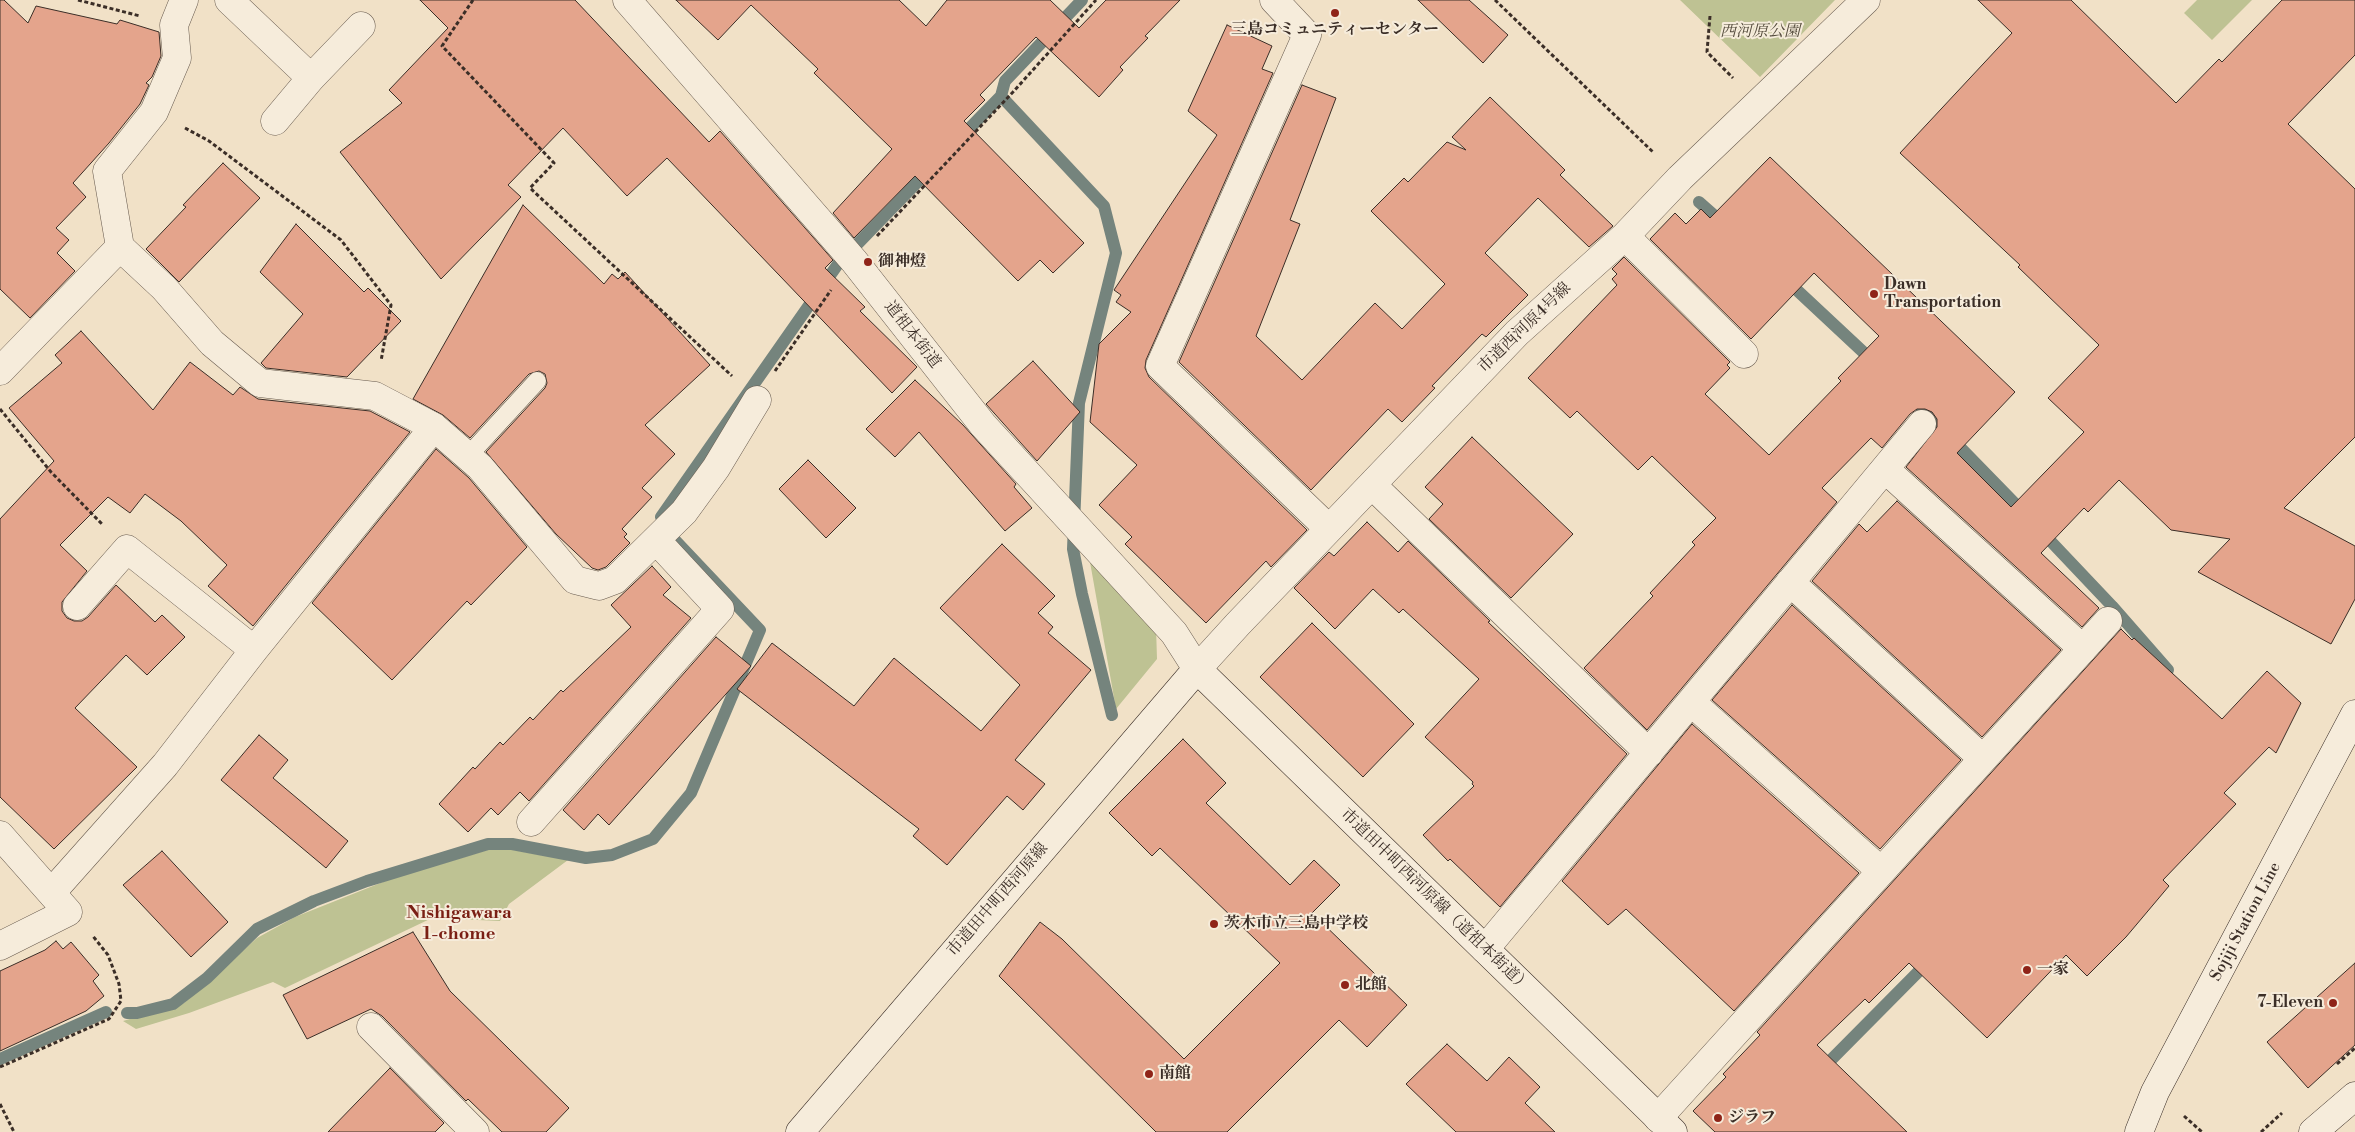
<!DOCTYPE html>
<meta charset="utf-8">
<style>
body{margin:0}
canvas{display:block;background:#f1e1c7}
</style>
<canvas width="2355" height="1132"></canvas>
<script>
const context = document.querySelector('canvas').getContext('2d');
context.lineJoin = 'round';
function fillPath(path, color) { context.fillStyle = color; context.fill(path, 'evenodd'); }
const poly = rows => new Path2D(rows.map(r => 'M' + r).join(''));
function trace(path, color, width, dash) { context.strokeStyle = color; context.lineWidth = width; context.lineCap = dash ? 'butt' : 'round'; context.setLineDash(dash || []); context.stroke(path); }
function write(font, color, halo, rows, align = 'center') {
  context.font = font + ' "Libre Bodoni","Noto Serif JP",serif'; context.lineWidth = 4; context.setLineDash([]); context.textBaseline = 'middle'; context.strokeStyle = halo; context.fillStyle = color; for (const [text, x, y, turn = 0] of rows) {
    context.save(); context.translate(x, y); context.rotate((+turn || 0) * Math.PI / 180); context.textAlign = isNaN(turn) ? turn : align; if (halo) context.strokeText(text, 0, 0); context.fillText(text, 0, 0); context.restore();
  }
}
fillPath(poly([
 [1680,0,1835,0,1760,77],
 [2197,0,2252,0,2212,40,2184,13],
 [1090,562,1156,627,1157,659,1116,709],
 [497,847,568,860,509,904,500,921,432,918,285,988,273,982,189,1013,136,1029,123,1021,184,1003,257,938,295,917,388,880]
]), '#bec293');
trace(poly([
 [1001,96,1104,206,1116,253,1079,403,1073,549,1082,594,1112,715],
 [959,139,1001,96,1005,81,1082,0],
 [1699,202,1725,225],
 [1785,279,1876,364],
 [1912,398,2026,515],
 [661,517,838,264,931,168],
 [2041,531,2112,606,2168,670,2160,679],
 [127,1013,137,1013,173,1004,207,978,257,929,314,901,367,881,488,844,512,844,586,858,612,855,653,839,691,793,760,630,674,539],
 [0,1059,106,1012],
 [1820,1071,1929,961]
]), '#75847d', 12);
const building = poly([
 [0,0,4,0,28,23,36,6,117,24,120,20,159,32,161,56,152,77,146,83,149,85,140,104,109,143,73,183,86,197,56,228,69,240,57,253,75,271,30,318,0,289,0,0],
 [420,0,575,0,709,142,720,131,833,260,825,268,865,307,860,311,917,367,892,393,667,158,627,196,563,128,508,185,521,197,441,279,340,152,402,103,389,90,448,28,420,0],
 [676,0,899,0,926,26,947,0,1050,0,1079,28,1106,0,1180,0,1145,36,1148,38,1120,67,1123,70,1099,97,1036,37,980,95,985,100,964,121,1084,243,1053,273,1040,260,1018,281,915,176,854,238,833,213,892,149,814,73,818,69,751,5,718,40,676,0],
 [1418,0,1469,0,1508,35,1483,63,1418,0],
 [1978,0,2071,0,2176,103,2219,59,2222,62,2282,0,2355,0,2355,55,2288,124,2355,189,2355,437,2284,508,2355,546,2355,599,2331,644,2198,572,2230,539,2171,530,2119,480,2088,512,2084,508,2041,553,2099,608,2082,627,1906,467,1937,427,1937,419,1932,412,1925,409,1917,409,1910,414,1882,448,1871,438,1822,488,1837,502,1647,730,1584,668,1653,596,1650,593,1695,545,1692,542,1716,518,1652,456,1638,470,1577,411,1570,418,1528,378,1617,285,1612,279,1617,274,1612,269,1624,257,1730,362,1727,365,1730,368,1705,394,1769,455,1841,381,1838,378,1879,336,1814,273,1751,339,1650,239,1675,213,1686,224,1701,209,1710,218,1770,157,2015,392,1957,453,2011,507,2084,432,2048,398,2099,345,2018,267,2020,265,1900,153,2012,33,1978,0],
 [1227,25,1272,46,1262,69,1273,73,1146,360,1145,368,1149,377,1307,530,1271,567,1266,561,1206,623,1125,544,1132,537,1099,505,1137,465,1090,422,1099,344,1131,312,1116,302,1121,295,1114,290,1217,135,1188,111,1227,25],
 [1302,85,1336,98,1290,220,1300,224,1256,336,1302,380,1375,303,1402,329,1445,284,1371,211,1404,178,1408,182,1447,142,1466,150,1452,137,1490,97,1565,170,1560,175,1613,226,1589,247,1538,198,1485,253,1528,295,1486,337,1482,334,1432,386,1435,388,1402,422,1388,409,1311,490,1179,362,1302,85],
 [223,163,260,198,179,282,146,249,186,207,183,205,223,163],
 [523,205,604,284,612,274,618,279,625,272,710,365,645,425,675,454,642,488,652,497,622,529,627,534,624,537,630,543,606,567,598,570,592,568,556,534,486,452,545,388,547,383,545,374,539,371,529,374,470,438,443,415,413,399,523,205],
 [296,224,364,292,368,288,401,321,347,377,266,368,261,363,303,314,260,272,296,224],
 [81,331,153,410,190,362,233,395,240,387,258,399,370,411,410,432,253,626,208,586,227,565,181,521,145,494,130,513,108,497,60,545,87,571,62,602,62,611,67,618,74,621,82,621,88,617,116,585,155,622,162,615,185,637,147,675,126,655,75,708,137,767,54,849,0,797,0,519,54,461,9,408,62,363,55,355,81,331],
 [1033,361,1080,412,1037,461,986,404,1033,361],
 [915,380,963,425,1016,484,1014,487,1032,508,1005,531,919,432,895,457,866,429,915,380],
 [1472,437,1573,534,1511,598,1429,519,1443,504,1425,487,1472,437],
 [436,449,469,478,527,547,471,605,467,601,392,680,312,603,436,449],
 [808,460,856,508,826,538,779,489,808,460],
 [1897,501,2061,650,1982,737,1812,581,1859,524,1867,532,1897,501],
 [1367,522,1398,552,1408,541,1490,621,1488,622,1627,754,1500,907,1450,859,1448,861,1423,835,1474,786,1472,784,1473,782,1425,737,1479,679,1403,609,1399,613,1373,589,1335,629,1294,588,1329,552,1334,556,1367,522],
 [1002,544,1055,596,1038,613,1053,627,1048,633,1091,670,1015,760,1045,784,1023,810,1007,796,947,865,913,836,919,829,737,689,772,643,854,706,894,658,981,731,1020,685,940,608,1002,544],
 [652,566,671,587,663,595,691,618,529,801,520,792,498,815,491,808,468,832,439,804,473,767,475,769,500,742,503,745,530,717,533,720,561,690,563,692,631,627,611,605,652,566],
 [1792,605,1961,760,1880,849,1712,700,1792,605],
 [1312,623,1414,724,1363,777,1260,677,1312,623],
 [2121,629,2132,640,2134,638,2222,719,2267,671,2301,703,2276,753,2269,747,2224,793,2236,804,2163,880,2169,886,2126,937,2087,976,2066,955,1987,1038,1909,963,1869,1003,1865,999,1817,1045,1907,1132,1715,1132,1693,1111,1726,1077,1723,1074,1760,1035,1757,1032,2121,629],
 [716,637,751,666,609,825,598,814,584,830,563,810,716,637],
 [1692,724,1859,873,1734,1011,1626,909,1608,925,1562,881,1692,724],
 [259,735,288,760,273,778,348,841,326,868,221,780,259,735],
 [1183,739,1226,783,1206,803,1290,885,1314,860,1340,885,1312,913,1407,1005,1367,1047,1339,1020,1227,1132,1156,1132,999,976,1040,922,1062,939,1184,1059,1280,963,1160,848,1152,856,1109,813,1183,739],
 [162,851,228,922,191,957,123,885,162,851],
 [413,932,450,991,569,1108,546,1132,502,1132,468,1099,466,1101,382,1016,371,1009,307,1039,283,995,413,932],
 [56,941,63,949,71,942,99,975,93,981,104,996,86,1011,0,1051,0,971,45,950,56,941],
 [2355,963,2355,1045,2308,1088,2267,1042,2355,963],
 [1447,1044,1487,1081,1509,1057,1540,1087,1525,1103,1555,1132,1456,1132,1406,1084,1447,1044],
 [390,1068,444,1123,435,1132,328,1132,390,1068]
]);
fillPath(building, '#e4a48c');
trace(building, '#3b2e27', 1);
const lane = poly([
 [468,456,537,381]
]);
const street = poly([
 [184,0,174,25,177,58,154,112,107,171,120,247,164,288,212,343,260,383,375,396,434,427,480,467,575,580,599,586,615,580,684,512,716,468,757,400],
 [229,0,311,78],
 [627,0,854,261,983,425,1174,633,1197,669,1238,624,1517,333,1625,236,1680,178,1866,0],
 [1274,0,1307,35,1160,366,1329,529],
 [275,121,311,78,361,26],
 [1625,236,1744,354],
 [0,371,120,247],
 [1885,469,2083,649],
 [1372,485,1649,753],
 [1790,582,1983,759],
 [77,606,127,549,254,650],
 [1691,702,1881,871],
 [531,822,720,609,656,540],
 [0,835,68,912,0,946],
 [52,892,165,765,254,650,434,427],
 [1485,949,1922,424],
 [371,1027,475,1132],
 [1658,1118,2108,621]
]);
const secondary = poly([
 [800,1132,1197,669,1673,1132],
 [2139,1132,2155,1092,2355,714],
 [2313,1132,2355,1096]
]);
trace(lane, '#685b4f', 19);
trace(street, '#685b4f', 29);
trace(secondary, '#3b2e27', 29);
trace(poly([
 [78,0,140,16],
 [473,0,442,46,554,163,530,188,732,376],
 [1495,0,1654,153],
 [1710,16,1707,52,1733,78],
 [185,128,209,141,341,240,391,305,381,361],
 [877,236,1013,92,1096,0],
 [775,371,831,290],
 [0,409,51,472,102,524],
 [2337,1064,2355,1048],
 [0,1067,109,1019,121,1001,119,984,108,955,92,935],
 [0,1104,14,1132],
 [2184,1116,2202,1132],
 [2261,1132,2282,1113]
]), '#3b2e27', 3, [4, 2.5]);
trace(lane, '#f6ecdb', 18);
trace(street, '#f6ecdb', 28);
trace(secondary, '#f6ecdb', 28);
for (const [x, y, r, color] of [
 [1335,13,5,"#8f2418"],
 [868,262,5,"#8f2418"],
 [1874,294,5,"#8f2418"],
 [1214,924,5,"#8f2418"],
 [2027,970,5,"#8f2418"],
 [1345,985,5,"#8f2418"],
 [2333,1003,5,"#8f2418"],
 [1149,1074,5,"#8f2418"],
 [1718,1118,5,"#8f2418"]
]) { const dot = new Path2D(); dot.arc(x, y, r, 0, 2 * Math.PI); context.fillStyle = color; context.fill(dot); trace(dot, '#f6ecdb', 2); }
write('bold 16px', '#3b2e27', '#f6ecdb', [
 ["三島コミュニティーセンター",1335,30,"center"],
 ["御神燈",878,262],
 ["Dawn",1884,285],
 ["Transportation",1884,303],
 ["茨木市立三島中学校",1224,924],
 ["一家",2037,970],
 ["北館",1355,985],
 ["7-Eleven",2323,1003,"right"],
 ["南館",1159,1074],
 ["ジラフ",1728,1118]
], 'left');
write('italic 16px', '#554c3d', '#f6ecdb', [
 ["西河原公園",1760,32]
]);
write('16px', '#3b2e27', '#f6ecdb', [
 ["市道西河原4号線",1525,328,-44],
 ["道祖本街道",912,335,52],
 ["市道田中町西河原線",998,900,-49],
 ["市道田中町西河原線（道祖本街道）",1435,901,44],
 ["Sojiji Station Line",2246,922,-62]
]);
write('bold 18px', '#7a1f14', '#f6ecdb', [
 ["Nishigawara",459,914],
 ["1-chome",459,935]
]);
</script>
